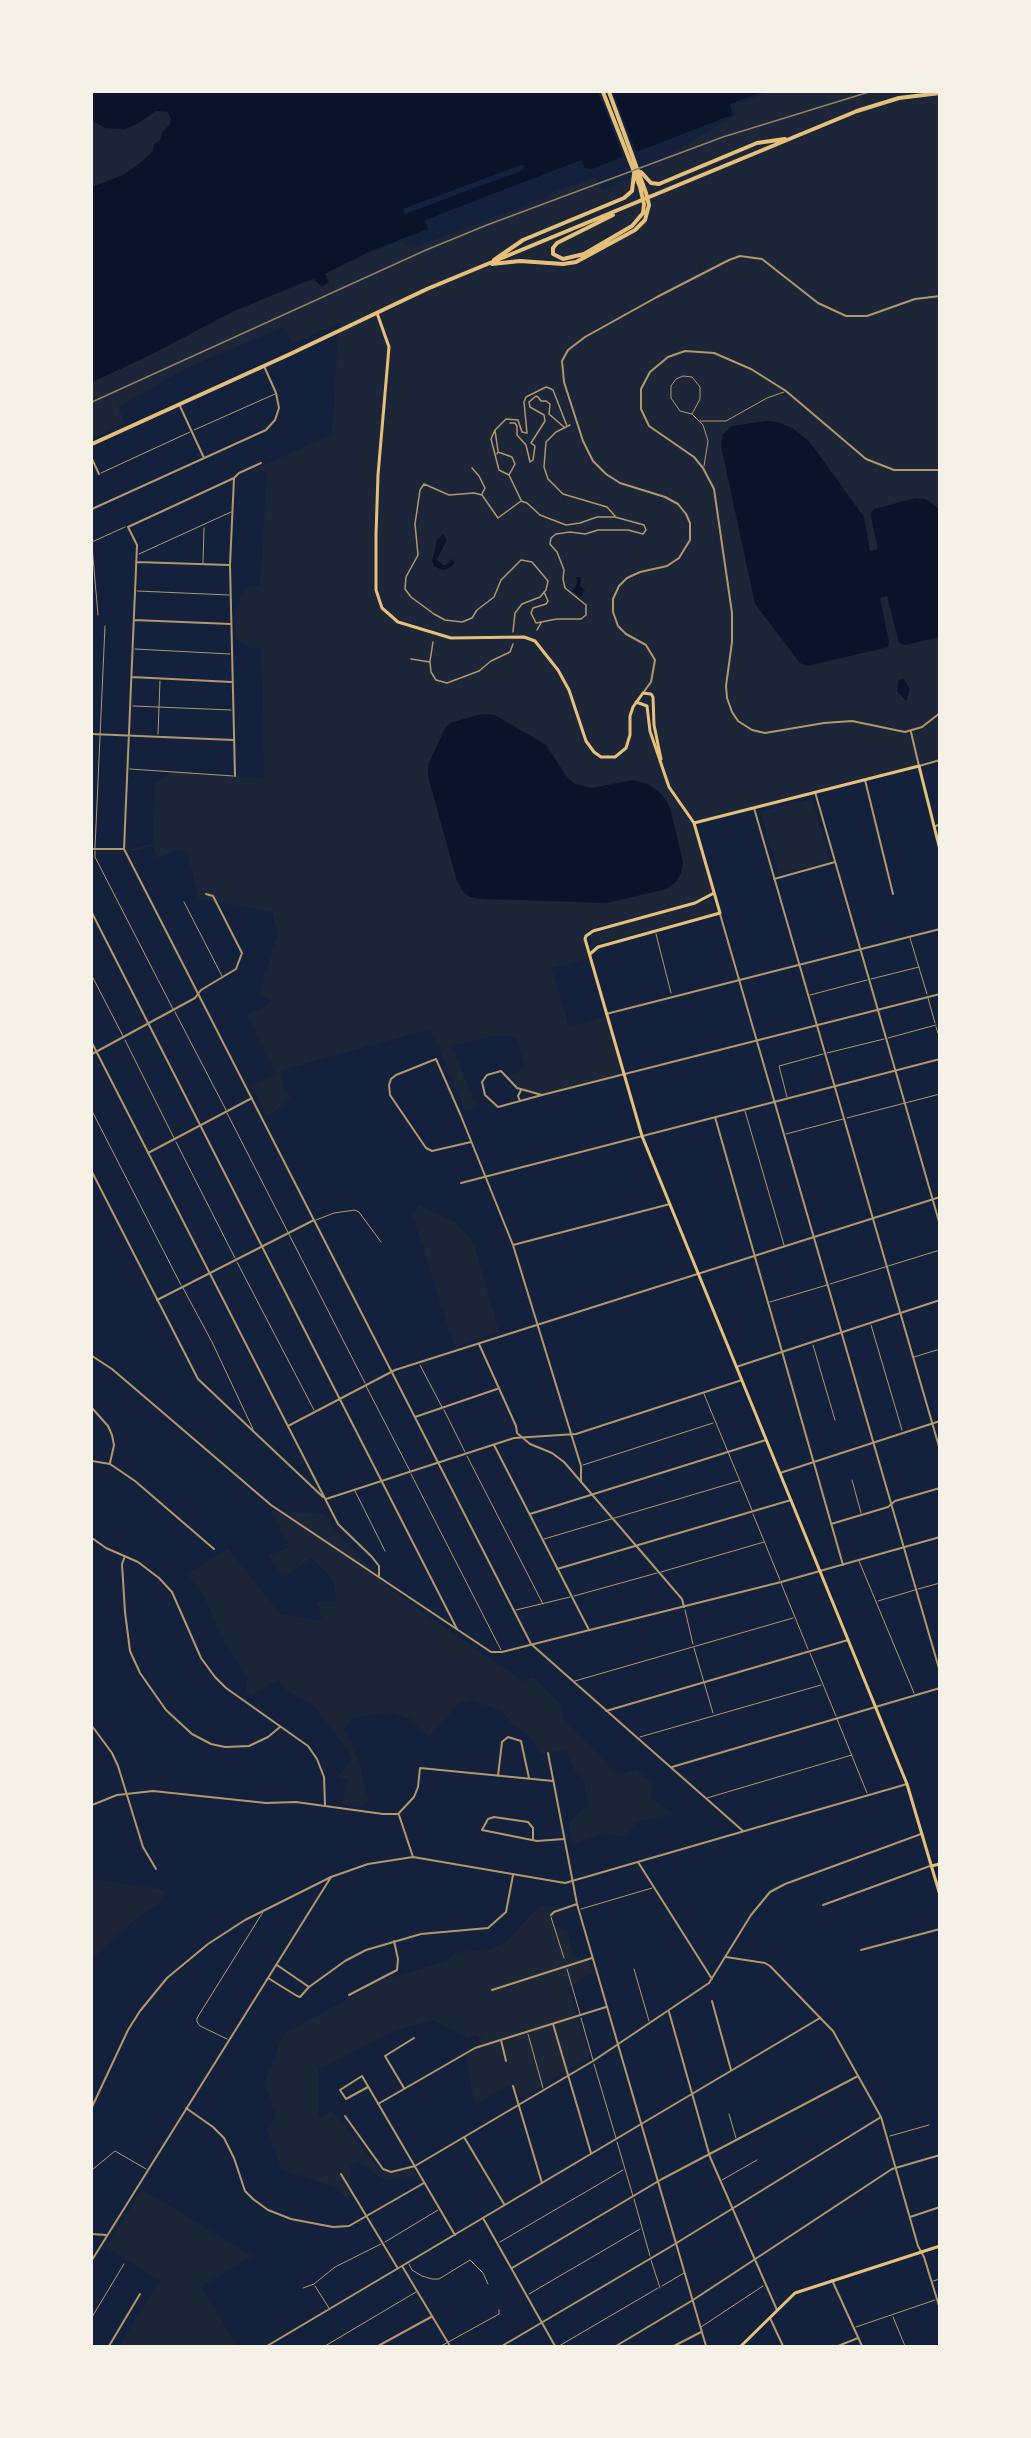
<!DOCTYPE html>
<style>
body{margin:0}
#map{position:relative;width:1031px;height:2438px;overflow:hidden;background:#14213d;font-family:Helvetica,sans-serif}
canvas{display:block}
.frame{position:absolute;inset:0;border:93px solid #f6f1e7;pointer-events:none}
</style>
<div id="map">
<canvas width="1031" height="2438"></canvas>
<div class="frame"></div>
</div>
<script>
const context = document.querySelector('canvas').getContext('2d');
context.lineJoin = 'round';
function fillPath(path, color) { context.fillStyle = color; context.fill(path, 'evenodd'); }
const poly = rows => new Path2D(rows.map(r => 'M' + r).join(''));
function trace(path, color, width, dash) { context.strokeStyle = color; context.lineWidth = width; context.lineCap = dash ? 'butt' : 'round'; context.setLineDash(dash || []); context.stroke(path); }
fillPath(poly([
 [770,92,939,92,939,760,694,823,714,893,695,903,593,931,586,936,591,958,552,968,569,1027,607,1016,624,1075,542,1095,527,1092,513,1085,507,1078,525,1067,516,1038,499,1035,452,1046,477,1108,465,1111,431,1029,282,1070,283,1086,291,1099,267,1117,252,1086,276,1074,247,1015,272,1002,259,995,278,934,272,912,199,899,187,853,178,850,158,858,152,846,126,853,124,850,153,844,155,783,173,771,264,779,261,648,250,648,236,640,235,612,246,587,260,586,267,472,251,471,332,434,339,323,292,344,284,327,191,366,118,407,125,423,92,438,92,382,150,355,234,311,314,279,329,282,324,274,330,270,404,239,406,246,413,243,415,247,546,198,549,194,595,177,602,190,626,181,735,115,734,105],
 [156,110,168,111,171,119,160,140,155,143,150,155,123,175,92,187,92,121,106,128,125,129,137,124],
 [812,799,830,861,779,875,761,812],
 [709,900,712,901,715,910,713,913,593,945,590,936,596,932],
 [419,1205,457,1223,474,1243,499,1331,455,1347,412,1215],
 [271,1511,326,1514,331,1526,387,1587,522,1681,533,1678,562,1705,564,1720,618,1775,636,1770,653,1783,651,1798,674,1815,635,1822,628,1836,601,1834,572,1844,569,1822,589,1805,583,1779,574,1772,567,1749,541,1754,528,1735,513,1725,502,1711,472,1700,455,1705,451,1714,429,1736,410,1719,393,1713,353,1717,345,1729,359,1762,369,1802,361,1807,342,1804,348,1779,337,1778,351,1759,348,1750,313,1705,286,1690,278,1679,253,1695,245,1692,247,1677,221,1636,203,1593,187,1574,228,1548,280,1614,322,1621,317,1602,337,1601,332,1578,311,1558,283,1578,269,1555,289,1547],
 [92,1879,165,1890,161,1902,138,1918,111,1940,95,1958,92,1958],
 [539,1906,561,1907,551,1923,567,1931,574,1957,587,1956,593,1972,568,1988,590,2056,522,2098,508,2085,475,2105,466,2059,482,2039,475,2035,468,2038,433,2020,396,2030,318,2070,318,2119,332,2111,383,2173,413,2168,417,2176,385,2180,358,2162,351,2165,349,2199,332,2186,282,2170,267,2130,276,2116,265,2082,283,2034,383,1980,450,1960,453,1953,492,1949,508,1940],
 [142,2189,252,2256,201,2287,237,2346,119,2346,160,2281,106,2247]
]), '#1d2539');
fillPath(poly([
 [92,92,762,92,730,104,732,115,592,169,585,168,581,160,425,220,428,229,370,251,325,274,329,282,322,287,314,279,301,283,234,311,150,355,92,382,92,187,123,175,139,164,153,151,154,145,160,140,162,132,170,125,171,119,168,112,156,111,137,124,125,129,106,128,92,121],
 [521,165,525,166,523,170,405,214,403,209],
 [766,421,778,422,792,428,809,441,864,517,870,551,878,549,871,517,870,513,874,509,916,498,926,499,939,509,939,637,905,645,899,643,887,596,880,598,889,642,888,647,807,666,800,663,755,604,721,446,723,434,732,426],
 [443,534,447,540,437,559,443,565,446,565,452,559,455,563,448,569,442,570,434,566,432,561,437,540],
 [576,577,581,577,580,586,585,590,581,597,572,591,577,583],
 [903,678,910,689,906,701,897,691,898,681],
 [482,714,495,715,546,745,567,777,575,784,592,788,633,780,648,784,657,790,664,797,670,808,683,862,681,873,676,882,666,889,607,903,483,899,470,897,463,892,457,881,428,776,428,765,445,728,450,723]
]), '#0b132b');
fillPath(poly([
 [598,92,613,92,637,154,624,159],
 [521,165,525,166,523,169,405,214,403,209]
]), '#14213d');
trace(poly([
 [692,414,700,399,700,387,692,377,683,376,676,379,671,386,671,398,680,411,692,414,703,425,708,441,704,466],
 [700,421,726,421,767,398,784,392],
 [194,430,275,394],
 [101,473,190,432],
 [92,542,125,527],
 [92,546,98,615],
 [139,554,231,512],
 [203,563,204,528],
 [137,591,229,595],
 [135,649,230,654],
 [133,706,231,710],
 [158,734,160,681],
 [130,769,233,776],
 [95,848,105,626],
 [95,851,95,857,173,1009],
 [184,902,222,976],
 [656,934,671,993],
 [910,938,927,994],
 [92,976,123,1036],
 [871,979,919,967],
 [810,995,867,980],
 [928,998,935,1023],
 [175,1012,226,1110],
 [936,1027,940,1039],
 [888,1038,936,1025],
 [125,1040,174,1138],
 [827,1053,884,1039],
 [787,1097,779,1066,823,1054],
 [92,1111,181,1285],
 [745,1111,784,1245],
 [227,1113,365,1383],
 [847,1118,940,1094],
 [786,1134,843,1119],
 [176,1142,235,1258],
 [316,1220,334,1213,355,1210,359,1212,381,1242],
 [237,1262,314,1410],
 [830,1284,940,1250],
 [183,1288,212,1342,253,1429],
 [770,1302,827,1285],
 [871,1325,902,1430],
 [813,1345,835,1420],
 [914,1357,940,1349],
 [420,1365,442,1407],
 [366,1386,410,1471],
 [704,1394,752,1510],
 [444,1410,465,1452],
 [467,1456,543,1604],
 [583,1465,713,1423],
 [411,1474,501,1650],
 [852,1480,861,1513],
 [355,1491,385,1551],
 [753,1514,780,1580],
 [544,1539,739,1481],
 [859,1561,914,1693],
 [661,1572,764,1542],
 [781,1583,808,1649],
 [918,1589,940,1583],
 [574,1596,657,1573],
 [878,1601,915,1590],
 [516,1610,570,1597],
 [685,1610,693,1644],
 [694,1648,713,1713],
 [810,1653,836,1716],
 [575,1681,793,1618],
 [837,1719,867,1793],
 [640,1737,821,1685],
 [939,1784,940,1786],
 [707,1798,852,1755],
 [581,1909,652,1888],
 [551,1917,564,1958],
 [567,1969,580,2014],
 [634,1969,649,2021],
 [581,2018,593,2060],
 [528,2034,543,2088],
 [227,2039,200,2026,197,2022,197,2018,263,1912],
 [594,2064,616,2138],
 [729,2114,736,2138],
 [890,2136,929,2125],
 [617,2142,633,2196],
 [92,2170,115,2151,146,2169],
 [722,2180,757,2160],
 [634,2199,650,2256],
 [385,2242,438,2210],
 [500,2242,623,2170],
 [651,2260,660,2288],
 [409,2264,412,2270,422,2276,432,2279,439,2279,470,2260,483,2273,488,2284],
 [933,2281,940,2279],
 [315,2286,329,2308],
 [662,2286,684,2273],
 [303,2288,314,2284,335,2267,381,2244],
 [529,2294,640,2229],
 [92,2317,124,2264],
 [893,2317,905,2346],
 [701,2327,763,2286],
 [856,2327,935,2300],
 [325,2346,416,2292],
 [441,2346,499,2314,499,2310],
 [559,2346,658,2288]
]), '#b1986c', 1);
trace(poly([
 [510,423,515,423,517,426,517,435,526,445,530,462,533,460,535,446,531,443,545,421,544,415,530,407,529,402,536,396,538,397,541,401,546,401,550,404,549,414,564,427],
 [570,425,556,432,546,442,544,467,548,479,563,494,607,507,615,516],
 [495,430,498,451],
 [497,454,498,452,512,457,515,464,509,475,521,500],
 [472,468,479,476,485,488,482,494],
 [509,475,499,470,491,439,495,430,506,419,518,420,522,432,527,433,524,402,526,397,546,387,549,388,553,390,567,426],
 [537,630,541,623],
 [513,632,515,613,522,604,540,597,546,590,548,581,532,562,521,560,501,580,494,597,477,610,472,618,462,622,445,620,434,614,411,597,405,589,406,577,418,555,415,524,420,490,424,484,449,495,474,493,482,495,498,518,521,501,527,503,540,515,566,525,580,523,597,517,615,517,644,525,646,530,643,534,628,530,598,530,585,534,570,532,556,534,551,538,550,544,557,552,564,570,563,579,565,588,586,605,586,615,581,619,557,619,536,623,531,613,533,608,546,604,548,601,544,592],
 [411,659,430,662,431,672,436,680,447,683,479,671,491,661,510,652,513,644],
 [430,661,433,642]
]), '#b1986c', 1.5);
trace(poly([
 [179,404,204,458],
 [92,459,99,474],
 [261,463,239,473,234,478,128,527,137,545,124,849,531,1644,743,1831],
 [940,470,894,470,866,459,786,391,751,369,714,353,685,351,668,357,650,372,641,389,641,409,649,426,694,457,703,468,714,489,732,613,732,642,726,686,727,698,732,712,738,721,752,730,765,733,824,723,852,721,905,732,922,727,940,713],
 [234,478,230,565,235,776],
 [92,509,266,430,275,420,279,408,276,393,264,366],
 [136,562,229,565],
 [134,620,231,624],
 [132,677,231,682],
 [643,693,651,682,655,660,646,645,626,634,618,626,613,612,613,599,619,586,627,578,640,572,667,566,679,558,690,540,690,523,686,514,678,504,665,497,620,483,606,474,593,461,583,441,564,382,562,361,568,350,585,337,657,297,729,260,740,256,762,259,818,303,846,316,867,316,915,299,940,296],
 [911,732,919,766,940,760],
 [92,734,233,740],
 [865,780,893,894],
 [815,792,940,1225],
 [754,808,940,1450],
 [934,827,940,824],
 [92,849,124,849],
 [774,879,835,862],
 [92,913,457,1629],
 [720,914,940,1672],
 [606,1014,940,929],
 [92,1043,338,1524,372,1557,379,1566,379,1576],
 [92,1054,195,998,201,990,236,969,242,953,213,896,206,894],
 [542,1095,498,1107,485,1095,482,1082,487,1075,501,1071,517,1088,542,1095,940,994],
 [520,1101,518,1096,521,1090],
 [715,1117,843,1565],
 [471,1142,432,1151,426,1148,390,1095,389,1085,391,1079,396,1075,436,1059,461,1116,513,1245,581,1466,581,1482],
 [148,1153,252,1098],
 [92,1172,198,1379,323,1497],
 [461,1183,940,1059],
 [513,1245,670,1204],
 [157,1300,314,1220],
 [479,1344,516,1426,517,1433,530,1444,552,1453,564,1462,682,1599,684,1607],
 [736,1367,940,1300],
 [92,1408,108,1426,112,1435,114,1445,110,1463],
 [415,1417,497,1389],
 [288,1426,395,1370,940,1197],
 [494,1445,589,1630],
 [92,1461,110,1464,135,1481,214,1549],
 [780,1473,940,1421],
 [326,1499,514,1438,576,1434,742,1380],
 [530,1514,766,1440],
 [831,1524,888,1507,895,1501,940,1488],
 [92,1538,106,1548,138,1562,159,1578,172,1592,201,1658,215,1677,226,1688,308,1746,317,1759,324,1777,325,1805],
 [125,1556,122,1564,125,1612,130,1651,140,1673,166,1710,192,1734,211,1744,225,1747,249,1746,268,1737,280,1727],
 [557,1569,791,1500],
 [606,1711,848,1640],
 [92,1726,112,1753,118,1766,143,1847,156,1869],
 [548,1753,577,1904,706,2346],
 [672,1767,940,1688],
 [498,1776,502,1742,508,1737,521,1741,529,1778],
 [92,1805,117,1795,153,1791,266,1803,296,1802,383,1814,398,1814,414,1797,418,1787,420,1768,553,1781],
 [399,1815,413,1857],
 [533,1840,533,1828,528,1822,494,1817,488,1819,482,1830,537,1841,564,1839],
 [638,1862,712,1979],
 [823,1905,930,1866],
 [551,1915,554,1912,577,1904],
 [861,1950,940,1929],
 [726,1957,765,1963,770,1966,833,2031,881,2117,918,2246,924,2257,940,2309],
 [268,1978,297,1996,300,1997,309,1987,277,1965],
 [309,1987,345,1961,366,1950,421,1934,488,1928,506,1912,513,1875],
 [492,1990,592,1958],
 [349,1995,397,1970,398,1959,394,1941],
 [712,2001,731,2070],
 [669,2012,710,2157,777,2310],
 [553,2024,591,2153],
 [501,2040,506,2061],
 [513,2086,542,2183],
 [368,2087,346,2099,340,2090,362,2076,455,2235],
 [404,2088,385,2056,414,2038],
 [378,2104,475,2048,606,2007],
 [186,2108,213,2127,224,2138,234,2158,245,2191,253,2199,268,2210,291,2219,333,2227,349,2226,424,2183],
 [345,2116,383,2169,391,2172,415,2166,593,2061,709,1983,751,1915,770,1892,785,1884,921,1834],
 [464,2137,504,2204],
 [341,2174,397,2267],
 [910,2217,940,2207],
 [483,2218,555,2346],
 [92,2234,106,2235],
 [92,2260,331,1877],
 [402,2266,450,2346],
 [512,2268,662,2179,858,2076],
 [832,2280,862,2346],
 [770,2318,783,2346],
 [109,2346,140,2294],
 [267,2346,820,2018],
 [378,2346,431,2317],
 [502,2346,670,2247,881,2117],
 [616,2346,693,2300,892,2169,940,2155],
 [674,2346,701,2332],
 [838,2346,858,2338]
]), '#b1986c', 2);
trace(poly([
 [92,1356,112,1369,271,1505,491,1652,502,1652,781,1582,940,1537],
 [92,2107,128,2030,140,2011,167,1978,208,1944,245,1920,331,1877,368,1864,413,1857,565,1883,907,1784]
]), '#b1986c', 2);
trace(poly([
 [377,313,389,347,378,475,376,534,376,590,382,608,398,622,451,638,524,637,535,641,558,670,569,690,586,741,594,752,601,757,615,757,626,748,630,735,630,716,633,707,643,693,651,694,653,697,654,725,661,759],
 [694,823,919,766,940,850],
 [714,893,695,903,593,931,586,936,585,939,642,1136,907,1784,940,1895],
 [590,954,598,947,720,913,694,823,669,787,650,731,647,706,636,702],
 [931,1866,940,1864]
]), '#e5c07b', 3);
trace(poly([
 [741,2346,795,2293,940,2246]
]), '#e5c07b', 3);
trace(poly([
 [603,92,640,187,644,204,643,213,632,226,584,254,563,259,553,254,553,248,557,243,613,215],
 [641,172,651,183,659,184,757,143,785,139],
 [494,260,523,240,624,198,632,191,634,174],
 [492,264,520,261,563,264,576,262,635,230,645,220,649,205,646,193,609,92],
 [92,444,288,355,427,289,857,111,899,98,940,93]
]), '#e5c07b', 4);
trace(poly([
 [92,402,426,250,487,225,723,137,869,92]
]), '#918062', 1.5);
</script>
